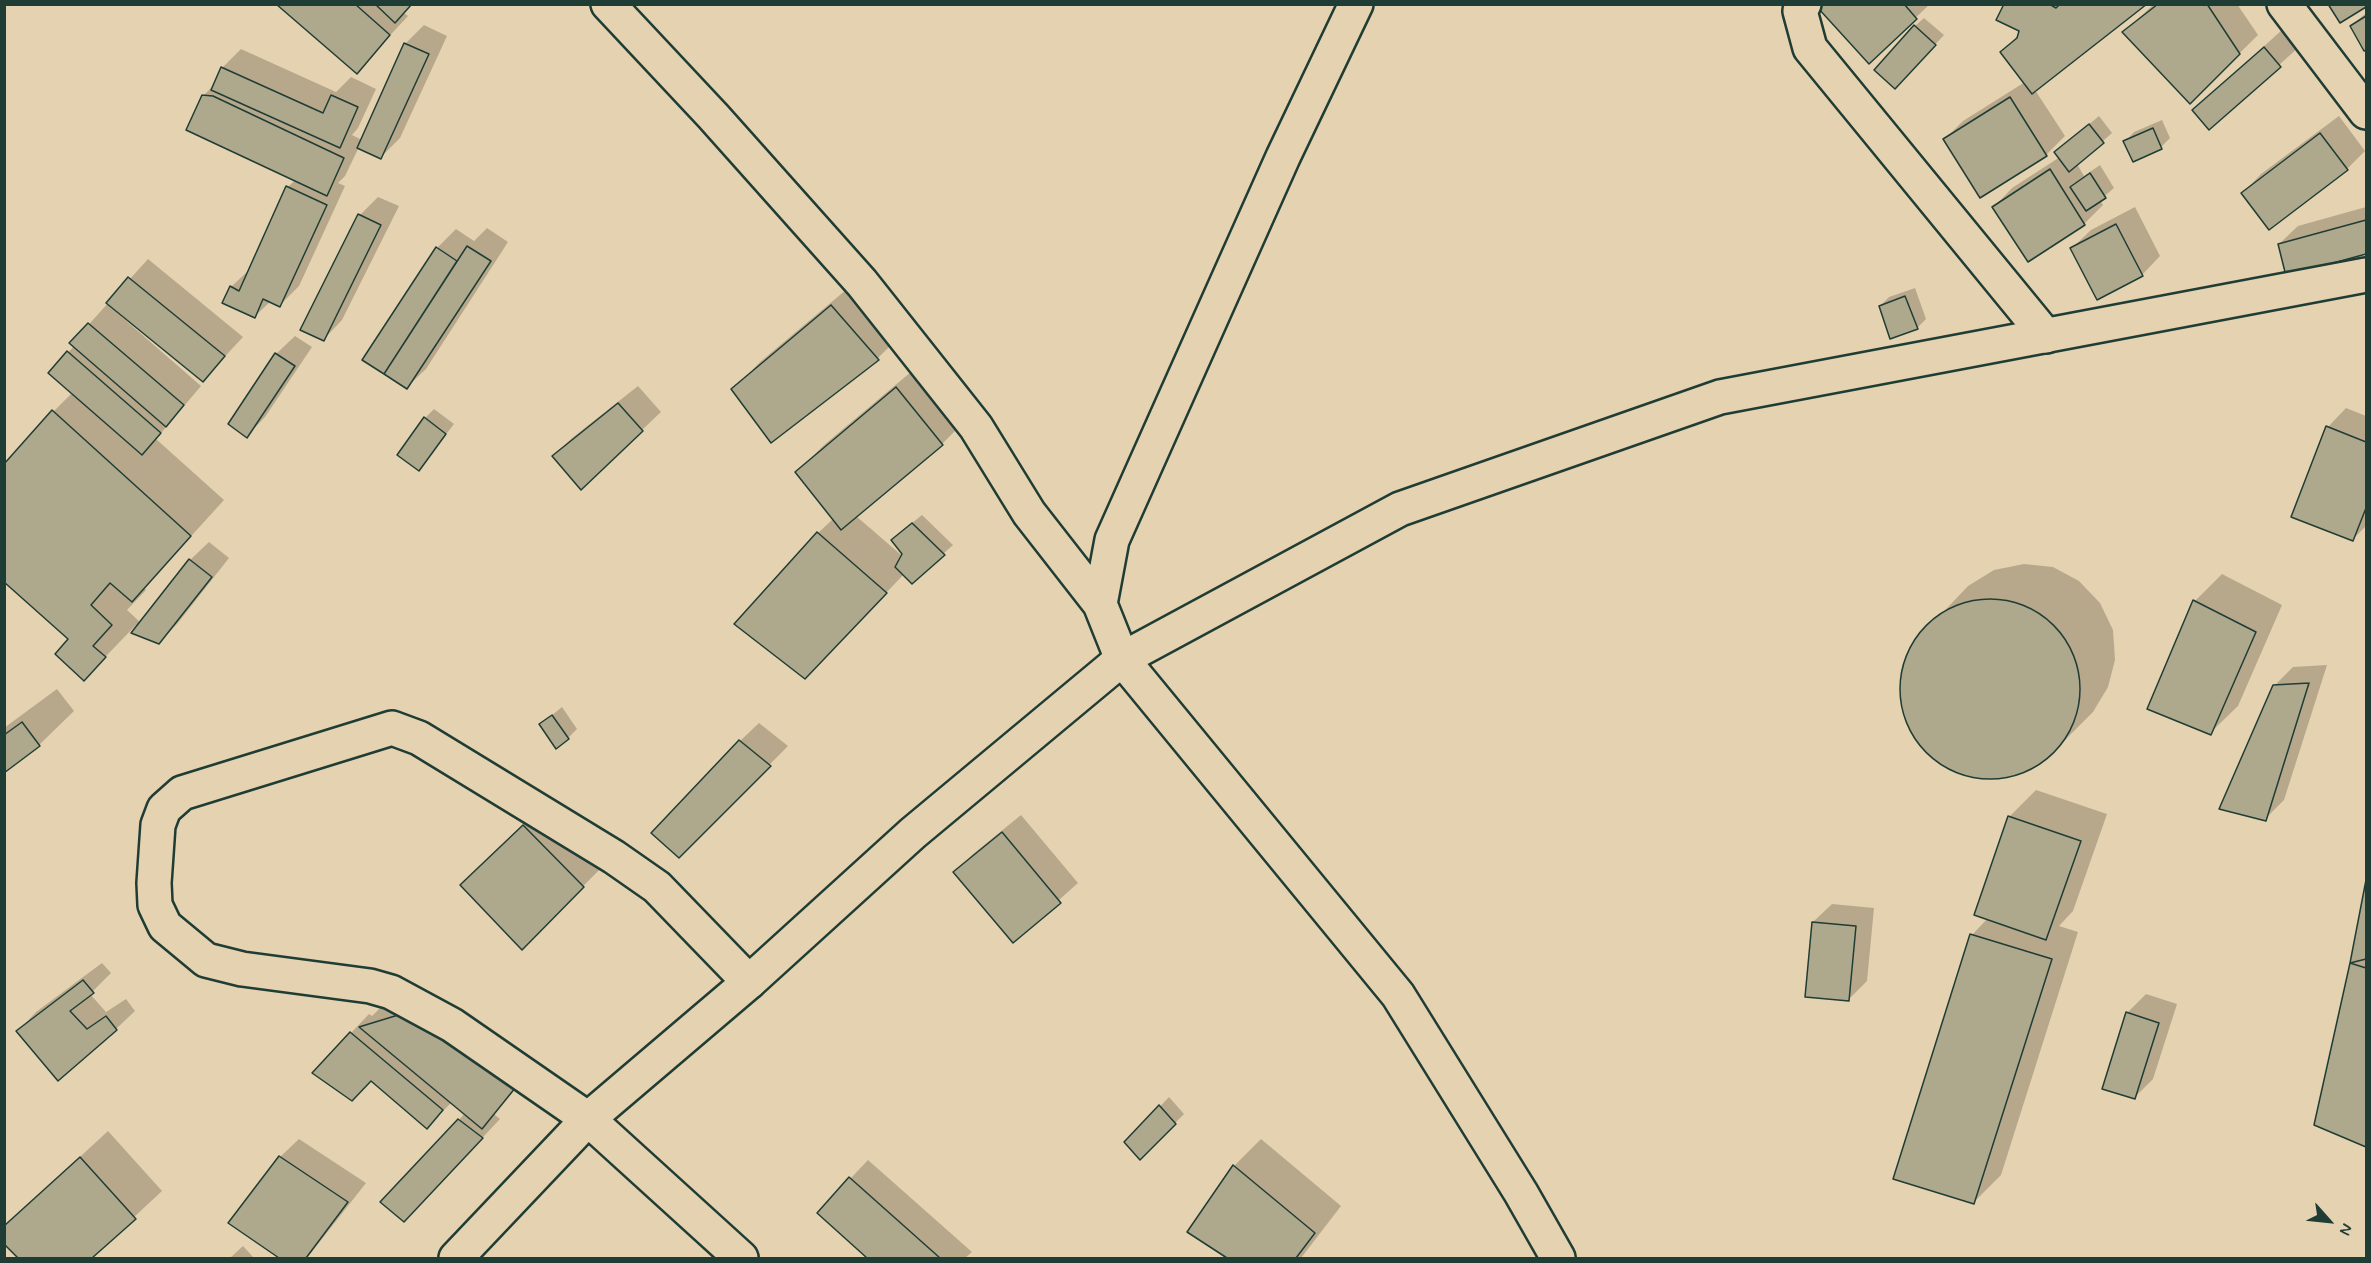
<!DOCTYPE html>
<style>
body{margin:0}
#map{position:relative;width:2371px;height:1263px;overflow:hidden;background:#e5d2b0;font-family:Mynerve,sans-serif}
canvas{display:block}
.frame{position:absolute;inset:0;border:6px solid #1f3d34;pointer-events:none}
.north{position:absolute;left:2299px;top:1191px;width:60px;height:60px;-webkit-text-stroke:4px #e5d2b0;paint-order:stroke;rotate:117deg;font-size:16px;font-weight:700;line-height:24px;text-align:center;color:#1f3d34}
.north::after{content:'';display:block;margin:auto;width:21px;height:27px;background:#1f3d34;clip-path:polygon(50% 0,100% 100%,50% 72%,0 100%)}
</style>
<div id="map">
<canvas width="2371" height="1263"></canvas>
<div class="frame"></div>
<div class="north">N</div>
</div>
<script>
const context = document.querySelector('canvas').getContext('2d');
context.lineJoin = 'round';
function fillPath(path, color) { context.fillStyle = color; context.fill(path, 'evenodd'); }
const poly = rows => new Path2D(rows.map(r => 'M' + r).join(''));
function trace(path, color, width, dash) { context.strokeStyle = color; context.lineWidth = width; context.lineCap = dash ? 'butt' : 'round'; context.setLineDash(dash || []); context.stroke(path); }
fillPath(poly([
 [278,4,412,4,404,13,408,16,356,72],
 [1823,4,1930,4,1869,62],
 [2005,4,2145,4,2035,90,2065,136,2046,155,1945,139,1963,121,2025,82,2002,52,2019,34,2020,31],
 [2154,4,2237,4,2258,35,2190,102,2124,32],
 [2366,13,2366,48,2365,49,2351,26],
 [1924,18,1944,35,1904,78,1915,26],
 [424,25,447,36,400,138,381,157,359,147,345,176,338,183,345,186,299,286,280,305,271,301,255,316,231,287,250,269,288,187,295,180,204,95,215,84,222,68,241,49,336,92,351,77,376,89,358,128,352,135,362,140,405,44],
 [2283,29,2299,47,2209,128,2194,110],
 [2099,116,2112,133,2077,164,2084,176,2100,165,2114,188,2100,200,2103,205,2084,224,2028,260,1994,207,2012,188,2060,157,2065,144],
 [2339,116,2365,151,2347,169,2243,193,2261,174],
 [2162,120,2170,138,2161,147,2125,142,2134,132],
 [378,197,399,206,342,320,324,339,360,215],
 [2135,207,2160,256,2142,275,2072,248,2091,230],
 [2366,207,2366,253,2287,274,2279,244,2298,226],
 [487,228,508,242,426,369,407,387,364,360,437,248,456,229,474,241],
 [148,259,243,337,203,380,110,303,108,305,201,386,156,439,224,500,144,588,146,590,127,610,141,623,190,560,209,542,229,558,177,624,158,643,136,625,84,679,70,639,53,412,73,392,50,373,74,346,72,343],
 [859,279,905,331,878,358,771,441,733,390,760,362],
 [1915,288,1926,319,1917,328,1880,306,1889,297],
 [295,336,312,347,265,417,247,436,276,354],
 [924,361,969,417,942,444,856,516,907,560,902,531,922,515,953,545,912,582,904,574,832,650,818,533,833,519,797,472,824,445],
 [638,386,661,412,642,430,554,456,572,438],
 [2346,408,2366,416,2366,526,2353,539,2328,427],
 [434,409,454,424,419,469,425,418],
 [2024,564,2053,567,2079,581,2100,603,2113,630,2115,660,2108,687,2093,712,2058,747,2036,765,2009,776,1981,778,1954,770,1930,755,1912,731,1903,703,1903,672,1913,644,1968,586,1994,570],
 [2222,574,2282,605,2238,706,2210,733,2195,601],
 [2327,665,2284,800,2265,819,2274,686,2293,667],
 [57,689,74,711,39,745,4,771,4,728],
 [562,707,577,729,568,738,541,724],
 [759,723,788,746,679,856,740,741],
 [2036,790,2107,814,2073,911,2059,926,2078,932,2001,1175,1974,1202,1972,935,1988,918,2009,817],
 [551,799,610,859,522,948,489,858],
 [1021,815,1078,883,1013,941,955,873,973,854],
 [2366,888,2366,1146,2315,1124],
 [1832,904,1874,908,1867,981,1848,1000,1813,922],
 [102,963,111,973,90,994,106,1012,126,999,135,1011,116,1029,18,1031,36,1012],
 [428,994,537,1063,494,1114,500,1119,423,1201,459,1120,465,1113,452,1102,427,1127,351,1033,369,1014,372,1016,379,1009],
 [2146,994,2177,1004,2153,1079,2134,1098,2127,1013],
 [1169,1097,1184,1114,1140,1158,1126,1142],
 [108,1131,162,1191,90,1258,20,1258,4,1242,4,1227],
 [299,1139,366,1183,307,1258,282,1258,230,1222,280,1157],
 [1261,1139,1341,1206,1301,1258,1230,1258,1190,1232,1234,1166],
 [868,1160,972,1252,965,1258,869,1258,819,1212],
 [243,1246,254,1258,230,1258]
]), '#0003');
const building = poly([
 [276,4,355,4,390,35,357,74,276,4],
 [375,4,412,4,395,23,375,4],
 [1822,4,1904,4,1917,19,1869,64,1818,8,1822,4],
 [2004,4,2049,4,2056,8,2060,4,2147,4,2032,94,2000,52,2017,38,2019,31,1996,20,2004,4],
 [2158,4,2207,4,2240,54,2190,104,2122,32,2158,4],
 [2328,4,2366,4,2366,7,2340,23,2328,4],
 [2366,16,2366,50,2364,51,2350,26,2366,16],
 [1914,25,1936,45,1895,89,1874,70,1914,25],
 [404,43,429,54,381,159,357,148,404,43],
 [2264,47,2281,67,2209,130,2192,110,2264,47],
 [221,67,323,113,331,95,358,107,340,148,211,90,221,67],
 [202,95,213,96,344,158,327,196,186,130,202,95],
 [2010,97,2047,156,1980,198,1943,139,2010,97],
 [2089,124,2104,143,2069,172,2054,152,2089,124],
 [2153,128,2162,149,2133,162,2123,141,2153,128],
 [2320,133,2348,170,2269,230,2241,193,2320,133],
 [2050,169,2085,225,2028,262,1992,207,2050,169],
 [2090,173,2106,198,2086,211,2070,187,2090,173],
 [286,186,327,205,280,307,263,299,255,318,222,303,230,286,239,291,286,186],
 [358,214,381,225,324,341,300,330,358,214],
 [2366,220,2366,254,2286,276,2278,244,2366,220],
 [2116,224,2143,276,2097,300,2070,248,2116,224],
 [467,246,491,261,407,389,384,374,467,246],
 [436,247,457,261,384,374,362,360,436,247],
 [128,277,225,356,203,382,106,303,128,277],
 [1905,296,1918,329,1890,339,1879,306,1905,296],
 [831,305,879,360,771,443,731,389,831,305],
 [88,323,184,405,166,427,69,343,88,323],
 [67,351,161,433,142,455,48,373,67,351],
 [275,353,295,366,247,438,228,424,275,353],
 [896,387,943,445,841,530,795,472,896,387],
 [618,403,643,431,581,490,552,456,618,403],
 [52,410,191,536,132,602,110,583,91,605,112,625,93,646,106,657,84,681,55,654,68,639,4,582,4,464,52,410],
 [424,417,446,434,419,471,397,455,424,417],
 [2326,426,2366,442,2366,508,2353,541,2291,517,2326,426],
 [912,523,945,555,912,584,895,567,902,554,891,540,912,523],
 [817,532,887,593,805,679,734,624,817,532],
 [189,559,212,577,159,644,131,633,189,559],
 '1900 689a90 90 0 1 1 180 0a90 90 0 1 1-180 0Z',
 [2193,600,2256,632,2211,735,2147,709,2193,600],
 [2309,683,2266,821,2219,809,2273,685,2309,683],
 [552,715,569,739,556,749,539,724,552,715],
 [22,722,40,746,4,773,4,735,22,722],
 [739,740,771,766,679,858,651,833,739,740],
 [2008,816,2081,841,2046,940,1974,915,2008,816],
 [523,825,584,887,522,950,460,885,523,825],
 [1002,832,1061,903,1013,943,953,872,1002,832],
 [2366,880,2366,959,2350,963,2366,880],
 [1812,922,1856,926,1849,1001,1805,997,1812,922],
 [1970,934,2052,959,1974,1204,1893,1179,1970,934],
 [2350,963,2366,968,2366,1147,2314,1125,2350,963],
 [83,980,94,993,70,1011,87,1029,106,1016,117,1030,58,1081,16,1031,83,980],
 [408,1012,520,1082,482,1129,359,1027,408,1012],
 [2126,1012,2159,1023,2135,1099,2102,1089,2126,1012],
 [350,1032,443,1110,427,1129,371,1081,352,1101,312,1073,350,1032],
 [1159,1105,1176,1124,1140,1160,1124,1142,1159,1105],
 [458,1119,483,1138,404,1222,380,1202,458,1119],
 [279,1156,348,1202,306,1258,279,1258,228,1223,279,1156],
 [80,1157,136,1219,92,1258,18,1258,4,1244,4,1226,80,1157],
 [1233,1165,1315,1233,1296,1258,1227,1258,1187,1232,1233,1165],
 [849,1177,940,1258,867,1258,817,1213,849,1177]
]);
fillPath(building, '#aea88d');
trace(building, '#1f3d34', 1.5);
const street = poly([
 [608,4,713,116,862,283,976,427,1029,513,1100,604],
 [1356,4,1283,157,1112,540,1100,604,1122,659,1398,995,1521,1193,1558,1258],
 [1804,4,1800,11,1810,48,2046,336],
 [2284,4,2366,112],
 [741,1258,588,1119,452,1025,391,992,370,986,242,969,206,960,165,926,155,905,154,883,158,825,164,809,182,793,392,728,419,738,614,857,657,887,749,982]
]);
const secondary = poly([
 [456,1258,588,1119,749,982,913,833,1122,659,1400,509,1720,397,2366,275]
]);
trace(street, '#1f3d34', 38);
trace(secondary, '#1f3d34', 38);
trace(street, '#e5d2b0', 33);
trace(secondary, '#e5d2b0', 33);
</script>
